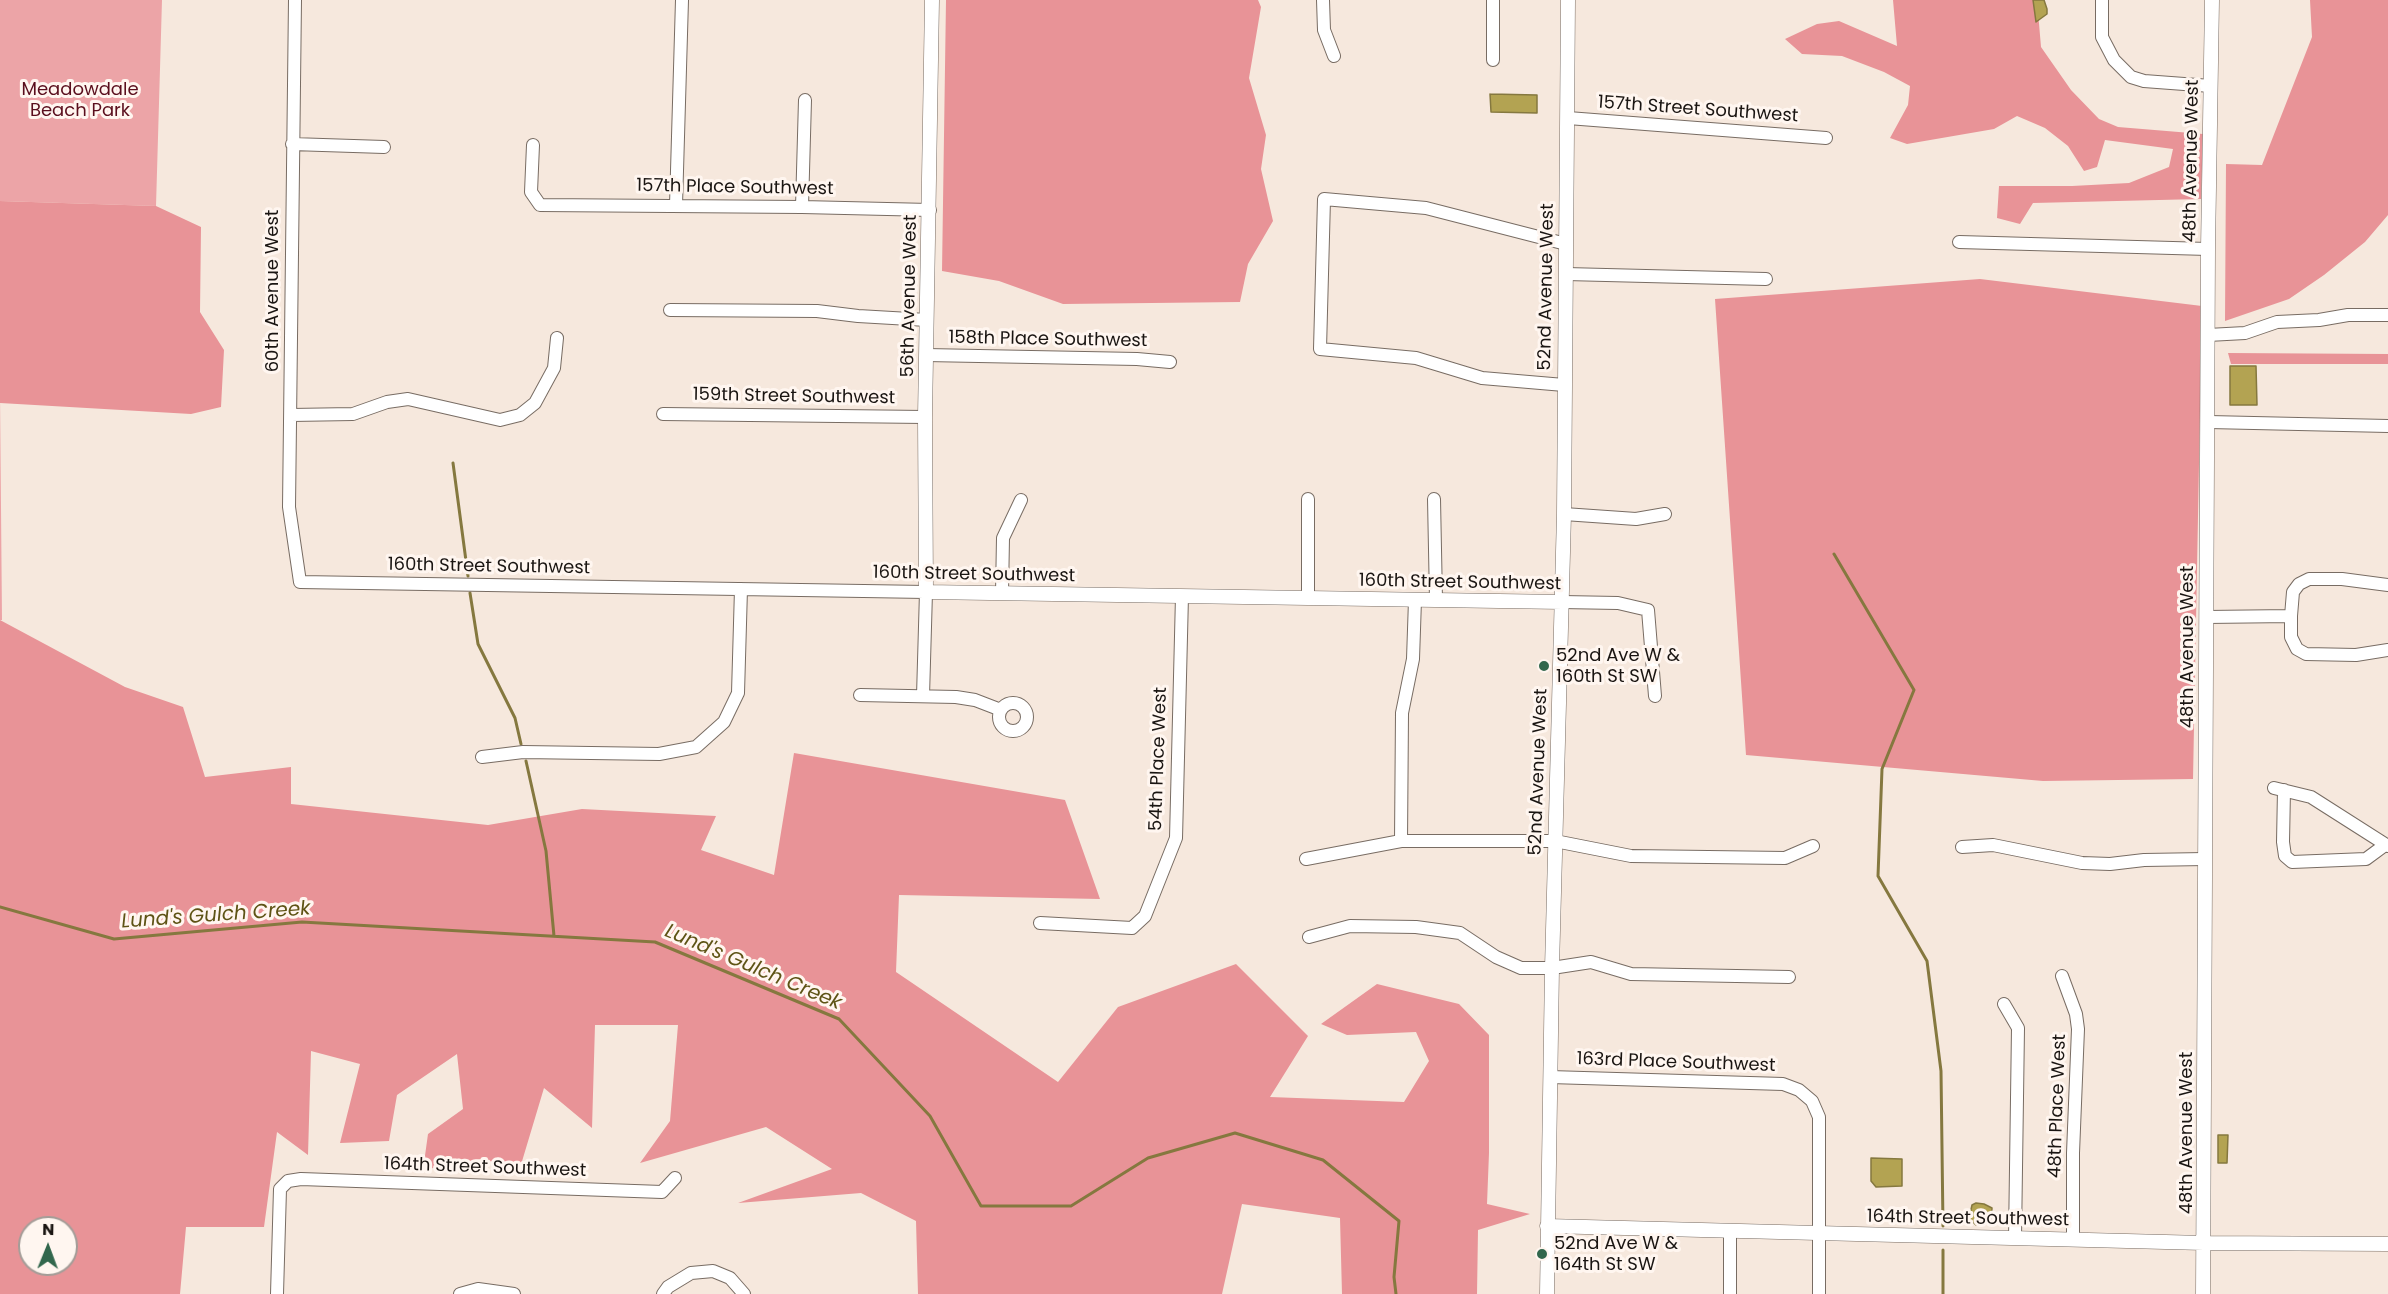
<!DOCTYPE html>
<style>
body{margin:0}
#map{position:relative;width:2388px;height:1294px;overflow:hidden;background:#f6e8dd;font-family:Poppins,sans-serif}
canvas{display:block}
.north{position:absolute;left:18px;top:1216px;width:60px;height:60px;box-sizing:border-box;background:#fff6f0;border:2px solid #a39c97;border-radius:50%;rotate:1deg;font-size:16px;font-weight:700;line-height:24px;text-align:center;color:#1a1512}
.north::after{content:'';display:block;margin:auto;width:21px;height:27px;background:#32674d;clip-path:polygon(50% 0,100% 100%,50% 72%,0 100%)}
</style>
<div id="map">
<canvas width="2388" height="1294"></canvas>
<div class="north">N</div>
</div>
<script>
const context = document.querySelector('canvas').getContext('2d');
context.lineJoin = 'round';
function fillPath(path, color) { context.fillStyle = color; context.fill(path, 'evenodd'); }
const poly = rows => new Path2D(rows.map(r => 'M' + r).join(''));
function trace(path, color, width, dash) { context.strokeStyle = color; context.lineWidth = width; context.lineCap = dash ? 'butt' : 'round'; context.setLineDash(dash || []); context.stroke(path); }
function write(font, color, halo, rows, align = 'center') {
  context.font = font + ' Poppins,sans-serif'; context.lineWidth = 6; context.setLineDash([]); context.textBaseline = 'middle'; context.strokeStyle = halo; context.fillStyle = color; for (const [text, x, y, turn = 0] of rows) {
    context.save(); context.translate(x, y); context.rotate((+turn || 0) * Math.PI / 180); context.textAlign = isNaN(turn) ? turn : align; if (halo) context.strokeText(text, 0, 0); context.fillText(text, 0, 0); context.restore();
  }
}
fillPath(poly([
 [0,0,162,0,156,206,0,201],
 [0,394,2,620,0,620]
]), '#eca4a7');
fillPath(poly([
 [946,0,1258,0,1261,7,1249,78,1266,135,1261,169,1273,221,1248,264,1240,302,1063,304,999,281,942,271],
 [1893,0,2037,0,2041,47,2071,90,2099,119,2118,127,2203,134,2201,199,2033,203,2020,224,1997,218,1999,186,2072,186,2129,183,2169,167,2173,149,2105,140,2097,167,2084,171,2068,146,2045,128,2017,116,1994,129,1907,144,1890,138,1908,105,1910,86,1884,72,1842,56,1802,54,1785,39,1817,24,1839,21,1897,46],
 [2310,0,2388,0,2388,215,2365,242,2324,275,2289,299,2225,321,2226,164,2262,165,2312,37],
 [0,201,156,206,201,227,200,312,224,350,221,407,191,414,0,403],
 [1980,279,2202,306,2193,779,2043,781,1746,755,1715,299],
 [2228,353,2388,354,2388,364,2231,364],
 [0,620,125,687,183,707,205,777,291,767,291,804,488,825,582,809,716,816,701,850,774,875,794,753,1065,800,1100,899,899,895,896,972,1058,1082,1118,1007,1236,964,1308,1036,1270,1097,1404,1102,1429,1061,1416,1032,1347,1035,1321,1024,1377,984,1459,1004,1489,1035,1489,1153,1487,1204,1530,1214,1478,1230,1477,1294,1342,1294,1340,1218,1242,1204,1222,1294,918,1294,916,1221,861,1193,738,1203,832,1169,766,1127,640,1163,670,1121,678,1025,595,1025,592,1128,544,1088,520,1168,480,1159,423,1170,428,1134,463,1109,457,1054,397,1095,389,1141,340,1143,360,1064,311,1051,308,1155,277,1132,264,1227,186,1227,180,1294,0,1294],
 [30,1228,66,1228,66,1264,30,1264]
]), '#e89397');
const water = poly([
 [2033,0,2044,0,2047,9,2047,14,2036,22,2033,0],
 [1490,94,1537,95,1537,113,1491,112,1490,94],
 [2230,366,2256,366,2257,405,2230,405,2230,366],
 [2218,1135,2228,1135,2227,1163,2218,1163,2218,1135],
 [1871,1158,1902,1159,1902,1186,1876,1187,1871,1181,1871,1158],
 [1976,1203,1984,1204,1992,1208,1991,1223,1976,1225,1969,1219,1972,1205,1976,1203]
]);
fillPath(water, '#b3a352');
trace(water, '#85783f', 1.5);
trace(poly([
 [453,463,468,576],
 [1834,554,1914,690,1882,769,1878,876,1927,961,1941,1071,1943,1226],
 [470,593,478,644,515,718,521,744],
 [526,761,546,851,554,936],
 [0,907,114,939,302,922,655,942,839,1019,930,1116,981,1206,1071,1206,1148,1158,1235,1133,1323,1160,1399,1221,1394,1277,1396,1294],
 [1943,1250,1943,1294]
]), '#85783f', 3);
const minor = poly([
 [295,0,289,507,300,582,926,592,923,696],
 [1323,0,1324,30,1334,56],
 [2102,0,2102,37,2114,60,2131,77,2144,81,2211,86],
 [1493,60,1493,0],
 [1568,118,1826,138],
 [292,144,384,147],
 [533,145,531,192,540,205,802,207,930,210],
 [676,205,682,0],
 [802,207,805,100],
 [1959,242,2208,249],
 [1566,274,1766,279],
 [670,310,817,311,858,316,927,320],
 [2208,335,2245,333,2277,322,2319,320,2348,315,2388,315],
 [926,355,1137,359,1170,362],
 [1564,385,1482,378,1416,358,1320,349,1324,199,1426,208,1566,244],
 [663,414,925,417],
 [291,415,353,414,387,402,408,399,500,420,520,415,535,403,554,368,557,338],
 [2209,422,2388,426],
 [1308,499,1308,598],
 [1434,499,1436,600],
 [1564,514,1636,519,1665,514],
 [1002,593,1003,538,1021,500],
 [1562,602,1618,603,1648,610,1655,696],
 [2291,616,2291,637,2297,649,2306,654,2356,655,2388,650],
 [2206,617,2291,616,2293,592,2299,584,2309,579,2342,579,2388,585],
 [860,695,956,697,975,700,1001,710],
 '999 717a14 14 0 1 1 28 0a14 14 0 1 1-28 0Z',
 [482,757,523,752,659,754,696,747,724,722,738,693,741,589],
 [2274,788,2311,797,2388,846],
 [2284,790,2283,842,2285,856,2292,862,2366,859,2385,845],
 [1401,841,1402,713,1413,659,1415,600],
 [1962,847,1993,845,2082,863,2110,864,2144,860,2205,859],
 [1306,859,1401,841,1555,841,1631,856,1785,858,1813,846],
 [1040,923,1132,928,1145,916,1176,838,1182,596],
 [1309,937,1350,926,1416,927,1460,933,1496,957,1521,968,1552,968,1591,962,1631,974,1789,977],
 [2062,976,2076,1014,2078,1029,2073,1153,2073,1240],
 [2004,1004,2018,1028,2015,1238],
 [1550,1077,1783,1084,1799,1090,1812,1101,1819,1117,1819,1294],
 [1730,1231,1730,1294],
 [277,1294,280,1189,288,1181,301,1179,662,1192,675,1178],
 [460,1294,478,1289,514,1294],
 [663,1294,668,1287,691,1273,713,1271,730,1278,744,1294]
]);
const tertiary = poly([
 [932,0,925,417,926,592,1562,602],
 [1547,1226,2204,1243,2388,1244],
 [1547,1294,1552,968,1564,514,1568,0],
 [2203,1294,2208,249,2212,0]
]);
trace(minor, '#786c63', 14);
trace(tertiary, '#786c63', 15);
trace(minor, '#fff', 12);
trace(tertiary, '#fff', 14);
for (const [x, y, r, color] of [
 [1544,666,6,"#32674d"],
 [1542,1254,6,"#32674d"]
]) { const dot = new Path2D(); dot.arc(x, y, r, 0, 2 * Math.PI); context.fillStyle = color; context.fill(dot); trace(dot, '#fff6f0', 2); }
write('18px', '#5a0e1d', '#fff6f0', [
 ["Meadowdale",80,90],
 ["Beach Park",80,111]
]);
write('18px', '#1a1512', '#fff6f0', [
 ["157th Street Southwest",1698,110,4],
 ["48th Avenue West",2192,161,-89],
 ["157th Place Southwest",735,188,1],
 ["52nd Avenue West",1547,287,-89],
 ["60th Avenue West",273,291,-90],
 ["56th Avenue West",910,296,-89],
 ["158th Place Southwest",1048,340,1],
 ["159th Street Southwest",794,397,1],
 ["160th Street Southwest",489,567,1],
 ["160th Street Southwest",974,575,1],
 ["160th Street Southwest",1460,583,1],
 ["48th Avenue West",2188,647,-90],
 ["54th Place West",1159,759,-88],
 ["52nd Avenue West",1539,772,-88],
 ["163rd Place Southwest",1676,1063,2],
 ["48th Place West",2058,1106,-88],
 ["48th Avenue West",2187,1133,-90],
 ["164th Street Southwest",485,1168,2],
 ["164th Street Southwest",1968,1219,1]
]);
write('18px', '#1a1512', '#fff6f0', [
 ["52nd Ave W &",1556,656],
 ["160th St SW",1556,677],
 ["52nd Ave W &",1554,1244],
 ["164th St SW",1554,1265]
], 'left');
write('italic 20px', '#5e5315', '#fff6f0', [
 ["Lund's Gulch Creek",216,916,-4],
 ["Lund's Gulch Creek",753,968,23]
]);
</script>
